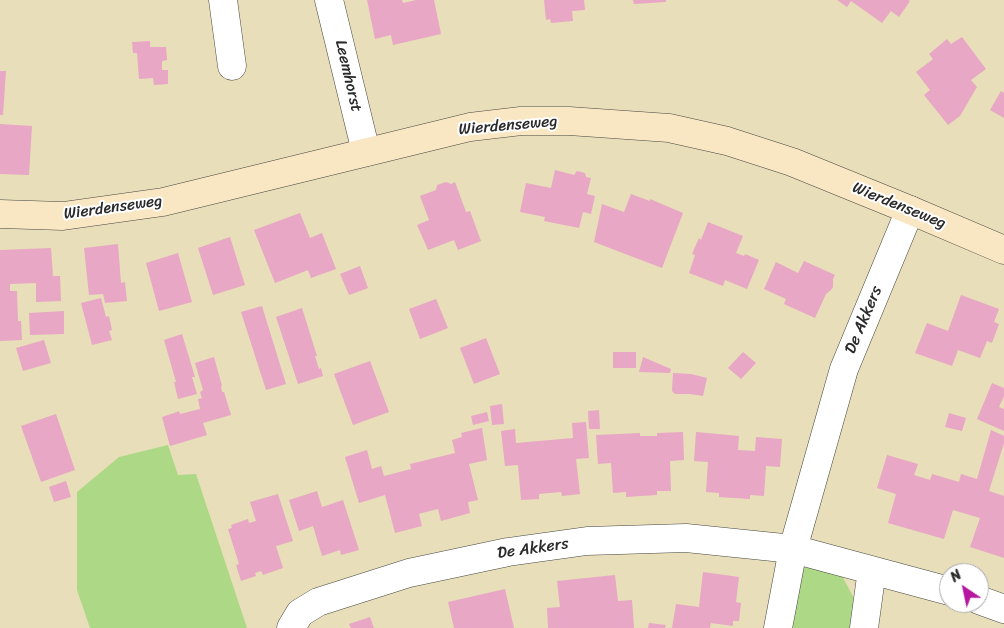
<!DOCTYPE html>
<style>
body{margin:0}
#map{position:relative;width:1004px;height:628px;overflow:hidden;background:#e8deb9;font-family:Sriracha,sans-serif}
canvas{display:block}
.north{position:absolute;left:939px;top:563px;width:50px;height:50px;box-sizing:border-box;background:#fff;border:1px solid #aaa;border-radius:50%;rotate:326deg;font-size:14px;font-weight:700;line-height:20px;text-align:center;color:#2b2b2b}
.north::after{content:'';display:block;margin:auto;width:18px;height:22px;background:#b5179e;clip-path:polygon(50% 0,100% 100%,50% 72%,0 100%)}
</style>
<div id="map">
<canvas width="1004" height="628"></canvas>
<div class="north">N</div>
</div>
<script>
const context = document.querySelector('canvas').getContext('2d');
context.lineJoin = 'round';
function fillPath(path, color) { context.fillStyle = color; context.fill(path, 'evenodd'); }
const poly = rows => new Path2D(rows.map(r => 'M' + r).join(''));
function trace(path, color, width, dash) { context.strokeStyle = color; context.lineWidth = width; context.lineCap = dash ? 'butt' : 'round'; context.setLineDash(dash || []); context.stroke(path); }
function write(font, color, halo, rows, align = 'center') {
  context.font = font + ' Sriracha,sans-serif'; context.lineWidth = 4; context.setLineDash([]); context.textBaseline = 'middle'; context.strokeStyle = halo; context.fillStyle = color; for (const [text, x, y, turn = 0] of rows) {
    context.save(); context.translate(x, y); context.rotate((+turn || 0) * Math.PI / 180); context.textAlign = isNaN(turn) ? turn : align; if (halo) context.strokeText(text, 0, 0); context.fillText(text, 0, 0); context.restore();
  }
}
fillPath(poly([
 [168,445,178,475,196,474,247,628,90,628,77,590,77,492,119,457],
 [790,565,840,572,856,602,852,628,778,628]
]), '#add986');
fillPath(poly([
 [367,0,402,0,403,3,416,0,434,0,441,34,393,45,391,35,375,39],
 [544,0,584,0,585,10,572,11,573,21,551,23,550,19,546,20],
 [633,0,666,0,666,2,634,4],
 [837,0,908,0,910,1,899,17,891,11,882,23,851,1,847,7],
 [962,37,986,69,971,80,977,87,960,116,948,125,924,95,930,90,916,72,933,59,929,54,947,39,951,44],
 [150,41,150,47,166,47,167,60,162,61,162,70,168,70,168,84,154,85,153,78,139,79,137,53,133,53,132,42],
 [0,71,6,71,3,115,0,115],
 [1001,91,1004,93,1004,118,990,110],
 [0,124,32,126,29,175,0,174],
 [555,170,574,175,577,171,585,173,586,177,591,178,587,194,595,196,591,214,583,212,579,228,544,221,545,217,520,212,526,183,551,188],
 [446,182,451,184,455,182,466,212,470,211,481,241,458,250,454,240,428,250,417,225,429,220,420,196,436,190,437,185],
 [631,194,650,201,650,199,683,213,662,268,594,242,602,204,624,212],
 [300,213,310,238,322,233,336,269,311,278,308,270,275,283,254,230],
 [708,222,743,236,736,253,744,256,745,254,759,260,747,289,725,280,723,286,689,273,695,255,692,254,699,238,701,240],
 [230,237,245,285,213,295,198,248],
 [118,244,121,283,125,282,127,301,105,303,103,294,89,295,84,248],
 [51,248,53,276,60,276,61,301,36,302,36,283,10,284,10,291,17,291,18,321,21,321,22,340,0,341,0,250],
 [178,253,192,302,159,311,146,263],
 [804,261,835,275,833,279,833,287,831,290,826,294,815,318,784,304,786,299,764,289,776,262,798,273],
 [360,266,368,288,349,295,340,274],
 [961,295,999,309,994,322,999,324,992,343,987,341,980,358,958,350,952,366,915,353,927,323,948,331],
 [101,298,106,317,109,316,112,330,109,331,112,340,92,345,81,303],
 [436,299,448,328,420,339,409,309],
 [262,306,286,384,266,390,241,312],
 [302,308,317,356,315,356,319,369,321,368,323,376,298,384,276,317],
 [64,311,64,334,30,335,29,313],
 [182,334,195,377,192,377,197,394,178,399,174,382,176,382,164,340],
 [486,338,500,374,474,384,460,348],
 [44,340,51,363,23,371,16,348],
 [613,352,636,352,636,368,613,368],
 [743,352,756,363,741,379,728,368],
 [214,357,222,386,221,386,222,392,224,392,231,415,203,423,207,435,170,446,162,417,177,412,179,411,180,414,200,409,198,399,202,398,200,392,203,390,195,363],
 [643,357,671,369,670,373,639,372],
 [370,361,389,412,353,425,334,374],
 [673,373,691,374,707,378,703,396,690,394,675,394,672,391],
 [992,383,1004,388,1004,396,999,407,1004,409,1004,431,977,419],
 [502,404,504,424,492,425,490,406],
 [599,410,600,429,589,429,588,411],
 [487,412,489,421,473,425,471,416],
 [949,413,966,418,962,431,945,427],
 [56,414,75,470,41,482,21,426],
 [586,422,589,458,576,459,580,494,562,496,561,492,539,494,539,499,521,500,518,465,505,466,501,431,515,429,516,443,573,438,572,423],
 [482,428,487,460,469,464,478,500,468,502,470,513,441,521,438,509,422,513,419,514,422,526,395,533,385,495,359,503,345,457,367,450,372,469,381,466,384,476,411,469,410,464,455,453,452,440,462,437,461,433],
 [991,430,1004,436,1004,443,989,491,1004,496,1004,558,970,547,980,518,953,510,944,539,888,523,896,494,877,488,887,455,918,464,914,475,930,480,932,474,959,482,961,474,977,479],
 [683,432,684,460,670,461,671,491,657,491,657,495,626,497,626,492,613,493,611,463,598,464,596,435,640,433,640,436,657,436,657,433],
 [696,432,739,436,738,450,755,451,756,437,782,439,780,467,766,466,764,496,750,495,750,499,734,498,719,497,719,493,706,492,708,462,694,461],
 [66,481,71,497,54,502,49,487],
 [317,491,322,507,343,500,359,550,341,555,340,550,322,556,313,526,299,531,289,500],
 [278,494,293,541,276,546,283,568,263,575,261,571,255,573,256,576,241,581,236,565,239,564,228,529,232,528,231,525,248,519,249,523,256,521,250,502],
 [703,572,739,577,736,602,741,603,739,621,733,621,733,626,711,623,710,628,672,628,676,604,699,607],
 [615,575,618,601,632,600,634,628,548,628,547,608,560,607,557,581],
 [505,589,514,628,454,628,448,602],
 [370,617,374,628,351,628,349,624],
 [649,623,666,625,665,628,648,628]
]), '#e7a7c5');
const street = poly([
 [223,0,232,66],
 [329,0,366,152],
 [979,600,1004,609],
 [291,628,300,613,318,602,409,573,508,552,587,541,686,538,793,549,949,591],
 [778,628,793,549,844,369,910,210],
 [864,628,872,570]
]);
const secondary = poly([
 [0,214,63,216,163,202,470,127,521,121,569,121,669,128,727,141,792,162,910,210,1004,250]
]);
trace(street, '#474640', 29);
trace(secondary, '#474640', 29);
trace(street, '#fff', 28);
trace(secondary, '#f9e7c3', 28);
write('16px', '#2b2b2b', '#fff', [
 ["Leemhorst",348,76,77],
 ["Wierdenseweg",508,126,-5],
 ["Wierdenseweg",899,206,22],
 ["Wierdenseweg",113,208,-8],
 ["De Akkers",864,320,-67],
 ["De Akkers",533,549,-8]
]);
</script>
